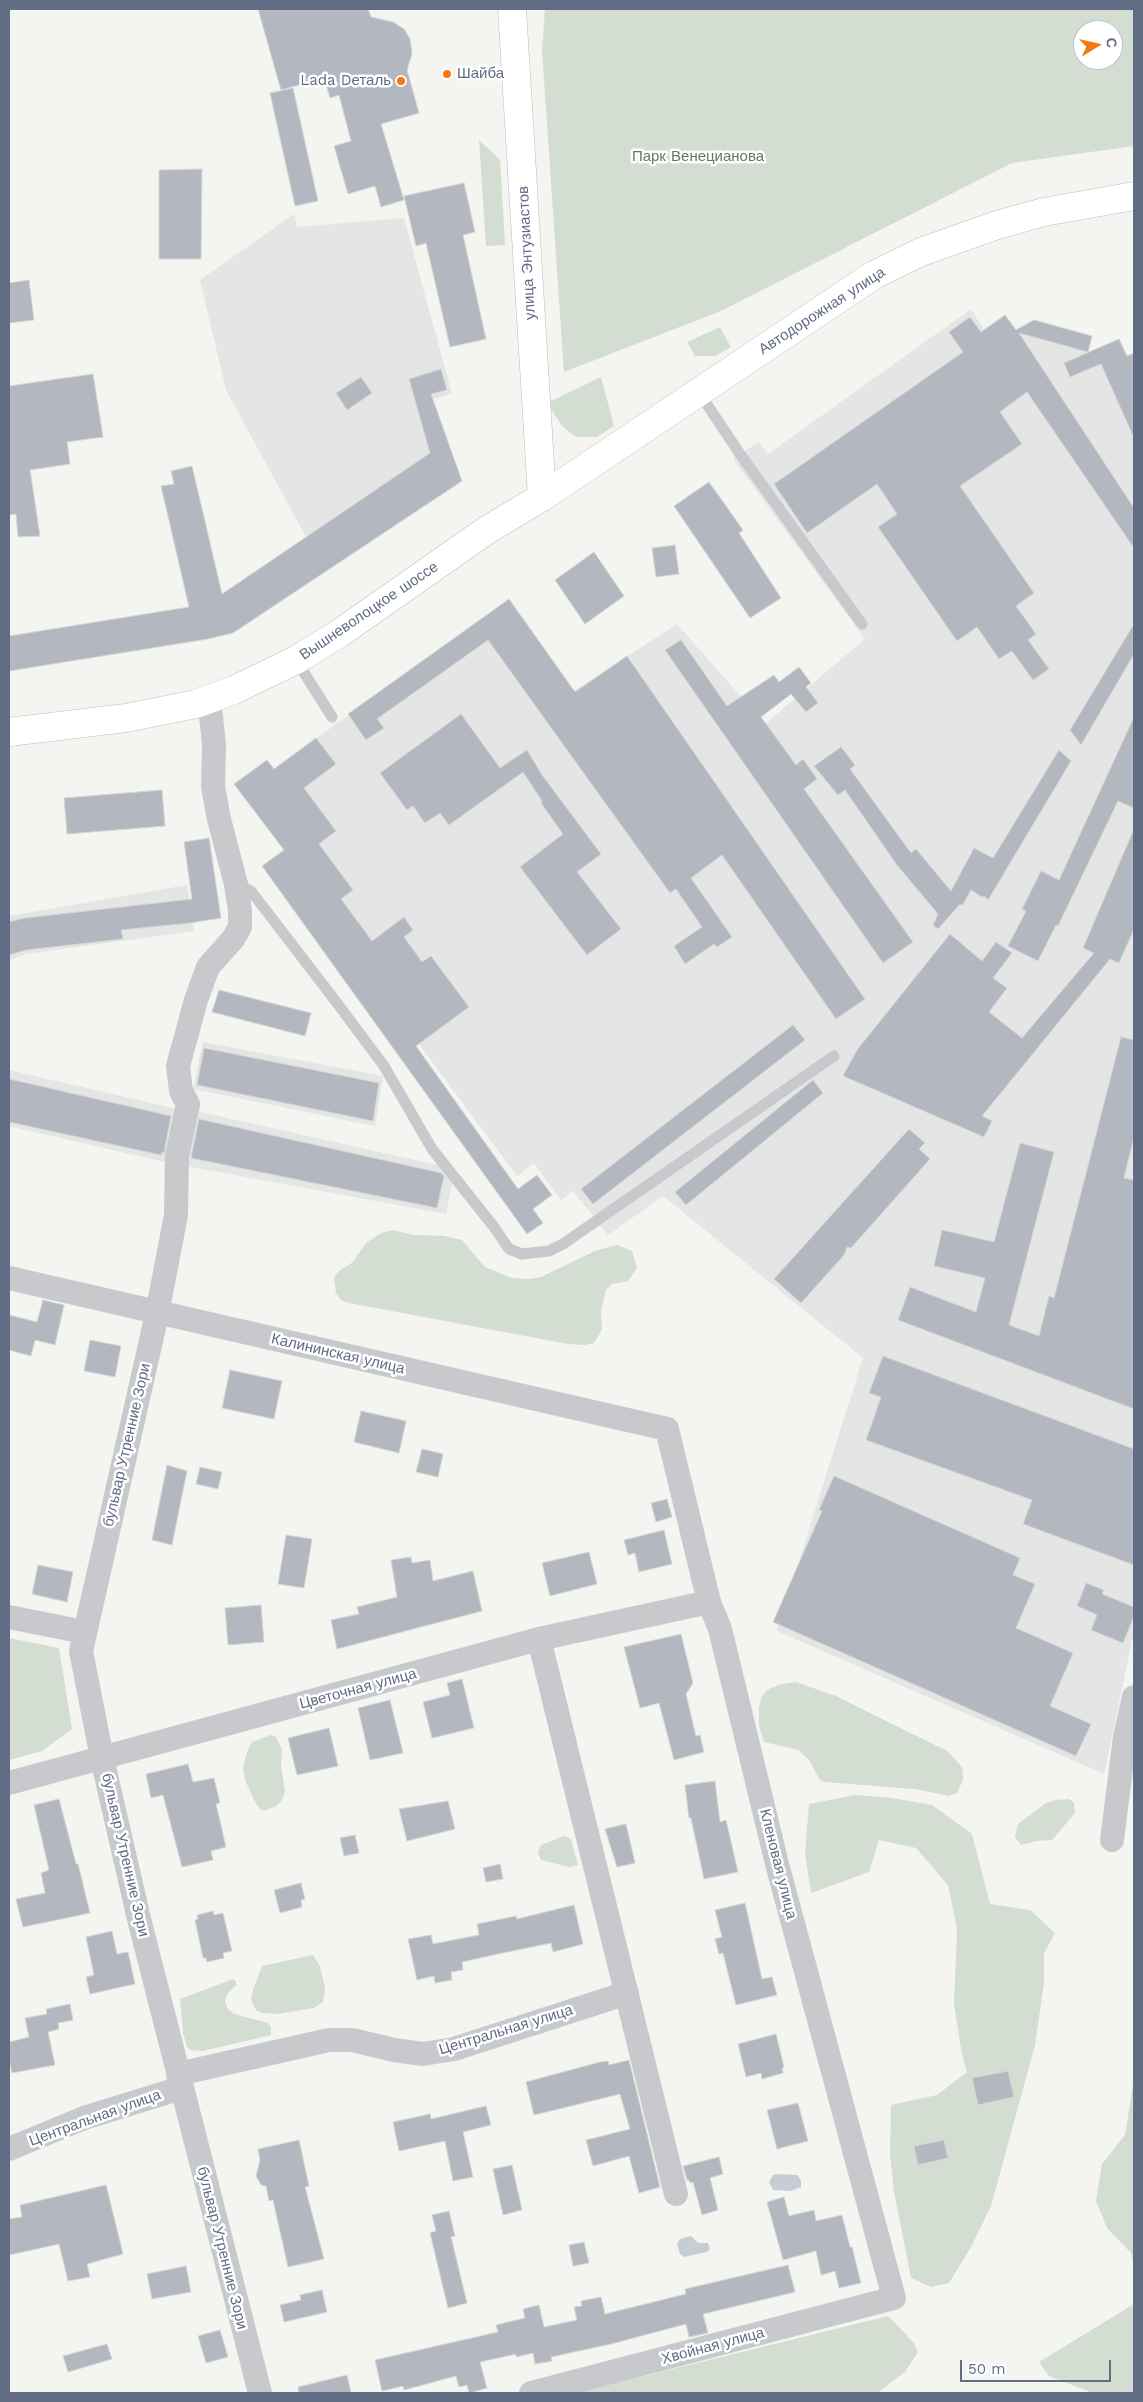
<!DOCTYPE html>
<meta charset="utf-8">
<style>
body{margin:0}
#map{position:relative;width:1143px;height:2402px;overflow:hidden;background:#f4f5f0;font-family:"Work Sans",sans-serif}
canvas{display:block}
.frame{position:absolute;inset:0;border:10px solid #616c85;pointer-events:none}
.north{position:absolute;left:1073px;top:20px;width:50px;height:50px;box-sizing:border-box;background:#fff;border:1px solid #c0c4ce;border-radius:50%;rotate:81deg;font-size:14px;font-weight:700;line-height:20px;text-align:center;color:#616c85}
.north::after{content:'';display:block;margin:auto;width:18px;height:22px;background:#f57911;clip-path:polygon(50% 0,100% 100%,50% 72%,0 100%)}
.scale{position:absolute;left:960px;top:2360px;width:151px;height:22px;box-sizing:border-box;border:2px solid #616c85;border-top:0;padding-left:6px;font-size:15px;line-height:18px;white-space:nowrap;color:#616c85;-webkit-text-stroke:4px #fff;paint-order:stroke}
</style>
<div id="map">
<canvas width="1143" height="2402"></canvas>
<div class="frame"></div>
<div class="north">С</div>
<div class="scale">50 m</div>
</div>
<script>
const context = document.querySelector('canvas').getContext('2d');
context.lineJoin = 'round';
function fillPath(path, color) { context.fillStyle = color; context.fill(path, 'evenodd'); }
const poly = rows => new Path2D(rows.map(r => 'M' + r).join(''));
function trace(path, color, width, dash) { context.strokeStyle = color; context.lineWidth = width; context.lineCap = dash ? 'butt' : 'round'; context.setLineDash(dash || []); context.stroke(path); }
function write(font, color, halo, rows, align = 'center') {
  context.font = font + ' "Work Sans",sans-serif'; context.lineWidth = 5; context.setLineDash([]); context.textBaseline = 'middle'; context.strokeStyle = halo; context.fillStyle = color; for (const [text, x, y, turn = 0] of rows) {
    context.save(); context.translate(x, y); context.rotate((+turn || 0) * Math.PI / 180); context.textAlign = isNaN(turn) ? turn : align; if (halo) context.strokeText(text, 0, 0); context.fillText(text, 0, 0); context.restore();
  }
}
fillPath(poly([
 [294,214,297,227,404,218,452,394,433,399,462,481,306,537,226,390,200,280],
 [971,309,984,330,1005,315,1016,330,1034,320,1092,336,1088,352,1119,339,1126,357,1134,353,1134,1631,1104,1774,777,1631,863,1358,663,1196,608,1235,573,1191,561,1200,534,1163,517,1176,375,985,295,865,234,784,267,760,274,769,509,599,574,691,677,624,765,724,865,639,733,459,759,442,768,454],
 [187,885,194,931,27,954,9,960,9,916],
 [203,1042,383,1076,375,1126,193,1089],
 [9,1070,181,1110,169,1163,9,1126],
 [192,1110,455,1169,446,1214,181,1165]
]), '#e4e5e4');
fillPath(poly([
 [545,9,1134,9,1134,146,1012,163,721,311,564,372,542,51],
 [1083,30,1113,30,1113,60,1083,60],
 [479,140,500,160,505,245,486,246],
 [720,327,731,347,715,356,695,356,687,342],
 [601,377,614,426,597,437,576,437,563,427,547,403],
 [393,1230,413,1235,444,1236,462,1240,485,1267,512,1278,529,1279,541,1277,595,1251,617,1245,632,1251,637,1268,628,1281,612,1284,606,1290,601,1311,602,1329,594,1343,585,1345,568,1344,349,1303,341,1300,336,1293,334,1277,339,1271,353,1262,366,1243,381,1233],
 [9,1638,59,1648,72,1729,42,1751,9,1760],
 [796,1682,836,1696,947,1751,962,1767,963,1780,957,1793,949,1796,915,1789,824,1782,820,1780,809,1760,798,1750,764,1742,759,1726,759,1707,762,1696,769,1689,781,1684],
 [271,1735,275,1736,282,1749,281,1764,285,1792,282,1800,276,1806,264,1811,260,1809,255,1802,245,1780,243,1767,248,1749,252,1742],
 [855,1795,892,1798,932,1805,972,1834,990,1904,1030,1910,1055,1933,1044,1953,1044,1983,1035,2045,991,2206,971,2247,949,2283,931,2287,911,2278,894,2192,890,2155,891,2105,937,2095,967,2072,962,2055,954,2004,957,1929,948,1885,916,1848,879,1840,869,1872,811,1893,805,1853,809,1804],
 [1069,1799,1074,1803,1075,1813,1052,1840,1037,1841,1021,1845,1015,1837,1018,1824,1046,1803,1056,1800],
 [564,1836,571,1839,578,1865,570,1867,541,1860,538,1853,541,1845],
 [313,1955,320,1966,325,1989,323,2002,314,2008,278,2014,263,2013,256,2010,251,2000,253,1990,262,1966],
 [233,1979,236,1981,236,1985,227,1994,225,2002,228,2009,234,2014,268,2023,271,2027,271,2035,203,2051,191,2050,187,2047,183,2033,180,1999],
 [1134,2078,1134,2265,1131,2253,1107,2228,1096,2201,1102,2164,1125,2135],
 [1134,2304,1134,2393,1093,2393,1049,2376,1039,2362],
 [888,2316,914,2343,918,2352,905,2372,877,2393,575,2393]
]), '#d3ddd1');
fillPath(poly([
 [779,2174,797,2175,801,2180,801,2187,791,2191,773,2190,769,2182,773,2175],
 [691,2236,698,2243,708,2243,710,2249,707,2252,684,2257,680,2254,677,2244,680,2239]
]), '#c6cdd4');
const building = poly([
 [258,9,368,9,371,17,393,22,404,29,410,39,412,54,407,70,419,113,381,124,404,200,381,207,375,186,348,194,334,146,351,141,339,95,330,98,324,78,281,90,258,9],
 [293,88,318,201,295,206,270,93,293,88],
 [202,169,201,259,159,259,159,170,202,169],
 [464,183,475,232,463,235,486,339,450,347,426,243,416,246,404,196,464,183],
 [29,280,34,320,9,323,9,283,29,280],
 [1005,315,1016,330,1034,320,1092,336,1088,352,1019,333,1134,508,1134,548,1027,392,1000,412,1022,444,960,486,1034,593,1016,606,1036,634,1028,640,1049,669,1033,680,1012,651,999,659,977,627,957,641,878,527,897,514,877,484,807,533,774,484,963,352,949,332,970,317,981,332,1005,315],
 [1119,339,1127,356,1134,353,1134,438,1101,364,1070,377,1064,363,1119,339],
 [441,369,447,390,431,394,462,481,233,633,208,639,9,671,9,636,189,607,161,486,174,484,171,471,192,466,222,594,430,453,409,379,441,369],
 [93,374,103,437,67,442,70,464,30,470,40,536,18,537,16,514,9,515,9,386,93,374],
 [361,377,372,393,347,410,336,393,361,377],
 [709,482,743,530,739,533,781,598,750,618,674,506,709,482],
 [675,545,679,574,656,577,652,548,675,545],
 [594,552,624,596,585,624,555,580,594,552],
 [509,599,575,692,627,656,865,999,836,1019,722,855,691,878,732,937,717,947,714,944,685,964,674,946,702,927,676,889,670,893,488,640,377,719,384,728,366,740,348,714,509,599],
 [1134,624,1134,654,1081,745,1070,730,1134,624],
 [681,640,727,706,774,675,779,682,799,667,811,683,806,687,818,703,806,712,791,694,761,717,796,765,803,759,817,779,804,789,913,942,883,963,665,650,681,640],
 [461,714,500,768,527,750,542,775,601,854,577,872,621,929,587,955,520,867,563,834,541,803,542,801,523,772,449,825,440,813,425,823,413,806,407,810,380,773,461,714],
 [1134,717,1134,808,1118,801,1058,926,1056,925,1038,961,1008,946,1026,911,1022,909,1041,871,1059,880,1134,717],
 [316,738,336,764,304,788,336,831,319,844,353,890,341,899,372,941,404,917,413,930,404,937,422,962,431,956,469,1007,416,1046,518,1189,537,1175,552,1195,533,1209,543,1223,527,1234,262,866,284,850,234,784,267,760,274,769,316,738],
 [841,747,855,765,850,769,911,853,916,849,951,891,974,848,993,858,1059,750,1071,761,988,900,984,896,982,897,971,890,962,906,960,904,938,929,933,925,938,914,897,865,845,790,838,795,814,766,841,747],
 [162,790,165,826,67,834,64,798,162,790],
 [1134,829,1134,929,1119,963,1110,959,982,1116,992,1121,984,1137,843,1076,857,1050,950,934,982,961,996,942,1012,953,993,978,1007,988,989,1012,1022,1038,1094,953,1083,948,1134,829],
 [209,838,221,918,190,923,121,930,123,939,26,950,9,955,9,922,25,918,192,899,184,842,209,838],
 [219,990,311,1013,305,1036,212,1012,219,990],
 [793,1025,805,1040,593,1204,581,1189,793,1025],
 [1121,1037,1134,1040,1134,1137,1124,1178,1134,1180,1134,1409,898,1320,910,1287,976,1312,985,1278,934,1266,942,1230,994,1242,1020,1143,1054,1152,1009,1325,1039,1336,1049,1296,1054,1298,1121,1037],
 [204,1048,379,1083,373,1121,197,1085,204,1048],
 [9,1079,171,1116,164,1153,162,1152,161,1155,9,1122,9,1079],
 [813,1080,823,1093,686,1205,675,1192,813,1080],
 [199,1119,441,1173,444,1176,437,1208,191,1158,199,1119],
 [909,1129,925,1143,919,1149,930,1159,851,1248,847,1247,844,1255,801,1303,774,1279,909,1129],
 [43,1300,64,1305,55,1345,35,1340,31,1356,9,1350,9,1315,37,1322,43,1300],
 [90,1340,121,1346,115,1377,84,1371,90,1340],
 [883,1356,1134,1449,1134,1565,1023,1524,1032,1500,866,1440,881,1397,869,1393,883,1356],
 [230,1370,282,1381,274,1419,222,1408,230,1370],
 [361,1411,406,1421,399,1453,354,1442,361,1411],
 [422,1449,443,1454,438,1477,416,1472,422,1449],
 [167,1465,187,1471,172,1545,152,1540,167,1465],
 [200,1467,222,1472,218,1489,196,1484,200,1467],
 [834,1476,1020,1558,1013,1575,1035,1584,1016,1628,1073,1653,1050,1706,1091,1724,1076,1756,773,1622,822,1511,819,1510,834,1476],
 [667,1499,672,1517,656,1522,651,1503,667,1499],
 [664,1530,672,1564,639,1572,635,1553,628,1555,624,1540,664,1530],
 [286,1535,312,1539,304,1588,278,1584,286,1535],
 [589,1552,597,1584,550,1596,542,1563,589,1552],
 [411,1557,412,1563,430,1560,433,1581,473,1571,482,1611,337,1649,331,1620,359,1614,357,1607,397,1597,391,1560,411,1557],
 [38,1565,73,1572,67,1602,32,1594,38,1565],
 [1086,1583,1104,1590,1102,1594,1134,1607,1134,1616,1123,1643,1091,1630,1097,1615,1077,1606,1086,1583],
 [261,1605,264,1642,228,1645,225,1608,261,1605],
 [681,1634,693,1683,686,1694,696,1736,700,1735,704,1752,674,1760,659,1703,640,1708,624,1647,681,1634],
 [462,1679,474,1728,432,1738,423,1702,450,1695,447,1683,462,1679],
 [390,1700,403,1753,370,1760,358,1708,390,1700],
 [329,1728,338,1766,297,1775,288,1738,329,1728],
 [188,1764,193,1782,214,1778,220,1803,216,1804,226,1847,211,1851,213,1860,182,1867,163,1795,151,1798,146,1774,188,1764],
 [715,1781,720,1822,726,1820,738,1872,704,1879,691,1818,689,1818,685,1785,715,1781],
 [59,1799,76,1864,78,1864,90,1913,23,1927,16,1899,45,1893,41,1873,49,1870,34,1805,59,1799],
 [448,1801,455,1829,407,1841,399,1809,448,1801],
 [626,1824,635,1863,617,1867,605,1829,626,1824],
 [355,1835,359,1853,344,1856,340,1838,355,1835],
 [500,1864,503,1879,486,1882,483,1868,500,1864],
 [301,1883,305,1899,301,1900,302,1907,280,1913,274,1890,301,1883],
 [745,1903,762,1979,772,1977,777,1995,736,2005,723,1953,719,1954,715,1939,722,1937,715,1910,745,1903],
 [574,1905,583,1944,553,1952,551,1943,498,1954,462,1962,463,1970,451,1972,452,1980,435,1983,434,1976,417,1980,408,1939,431,1935,433,1944,479,1935,477,1924,516,1916,517,1919,574,1905],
 [213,1911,214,1915,223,1913,232,1951,223,1953,224,1958,207,1962,206,1958,203,1958,195,1920,198,1919,197,1915,213,1911],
 [112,1931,117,1954,128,1952,135,1984,90,1994,86,1977,94,1975,86,1937,112,1931],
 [70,2004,73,2020,58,2023,59,2029,48,2032,55,2065,12,2073,9,2059,9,2042,29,2037,25,2018,47,2014,46,2009,70,2004],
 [776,2034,784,2067,782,2068,783,2073,762,2079,761,2073,746,2077,738,2044,776,2034],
 [629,2060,660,2187,639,2193,629,2156,593,2166,586,2140,630,2129,620,2094,534,2115,526,2082,600,2062,608,2061,609,2065,629,2060],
 [1008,2071,1014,2097,978,2105,972,2078,1008,2071],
 [798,2103,808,2141,777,2149,767,2110,798,2103],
 [486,2106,491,2125,463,2132,473,2177,453,2181,445,2141,399,2151,393,2122,430,2114,431,2119,486,2106],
 [299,2140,309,2186,305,2187,324,2259,288,2267,273,2200,269,2201,266,2186,261,2185,256,2176,260,2160,258,2149,299,2140],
 [944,2140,948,2158,918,2165,914,2146,944,2140],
 [719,2157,723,2174,710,2178,718,2210,702,2215,693,2182,690,2183,689,2180,687,2180,683,2166,719,2157],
 [512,2165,522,2210,503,2215,493,2169,512,2165],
 [106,2185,123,2254,87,2264,90,2277,68,2281,59,2244,9,2255,9,2219,22,2217,20,2205,106,2185],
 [784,2197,789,2216,814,2210,816,2221,842,2215,850,2247,852,2247,861,2283,839,2288,835,2271,821,2275,816,2251,783,2260,767,2202,784,2197],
 [449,2211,455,2236,451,2237,467,2303,448,2308,430,2233,436,2231,432,2215,449,2211],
 [584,2242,589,2263,573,2266,569,2245,584,2242],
 [788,2265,795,2292,703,2314,708,2333,689,2337,686,2324,611,2344,551,2357,552,2361,535,2364,533,2353,516,2357,516,2354,480,2362,487,2388,469,2393,467,2385,459,2387,456,2376,404,2390,403,2386,382,2391,375,2360,498,2332,496,2325,525,2318,523,2309,539,2305,544,2327,577,2320,574,2307,582,2306,581,2301,601,2297,605,2314,686,2294,685,2289,788,2265],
 [186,2266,191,2292,152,2299,147,2274,186,2266],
 [322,2290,327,2312,284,2322,280,2305,301,2300,300,2295,322,2290],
 [220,2330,228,2357,206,2363,198,2336,220,2330],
 [107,2344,112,2359,68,2372,63,2356,107,2344],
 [347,2375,351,2393,299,2393,298,2387,347,2375]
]);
fillPath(building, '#b3b7bf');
trace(building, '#d5d6d3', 1);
const secondary = poly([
 [512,9,542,497],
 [9,732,126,718,196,704,234,690,296,660,340,633,487,530,542,497,874,275,921,252,997,225,1044,212,1134,196]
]);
trace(secondary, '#bbbdc3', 29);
trace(poly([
 [698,391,740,454,862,624],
 [296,660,332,717],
 [236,884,251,891,337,1003,384,1066,432,1149,494,1227,509,1249,522,1254,549,1251,563,1244,834,1056]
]), '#c7c9cd', 11);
trace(poly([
 [209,699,214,744,213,787,219,819,236,884,240,911,240,927,233,939,208,967,196,1000,178,1066,181,1091,188,1104,177,1156,176,1215,157,1314,81,1651,102,1758,139,1919,260,2393],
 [9,1278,667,1429,709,1602,720,1629,777,1864,894,2298,531,2393],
 [9,1617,84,1632],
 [539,1639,676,2194],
 [9,1783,539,1639,709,1602],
 [1112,1840,1125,1737,1134,1697],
 [178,2074,329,2040,352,2040,394,2050,423,2054,454,2049,627,1993],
 [9,2149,84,2118,181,2088]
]), '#c7c9cd', 24);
trace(secondary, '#fff', 28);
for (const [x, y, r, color] of [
 [447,74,5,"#f57911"],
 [401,81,5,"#f57911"]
]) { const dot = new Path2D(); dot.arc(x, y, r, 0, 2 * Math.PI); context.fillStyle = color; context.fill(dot); trace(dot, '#fff', 2); }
write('15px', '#616c85', '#fff', [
 ["Шайба",457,74],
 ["Lada Dеталь",391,81,"right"]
], 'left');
write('15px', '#607b61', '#fff', [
 ["Парк Венецианова",698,157]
]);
write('15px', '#616c85', '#fff', [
 ["улица Энтузиастов",527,253,-93],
 ["Автодорожная улица",822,311,-33],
 ["Вышневолоцкое шоссе",369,611,-34],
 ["Калининская улица",338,1354,13],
 ["бульвар Утренние Зори",127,1445,-77],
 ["Цветочная улица",358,1689,-15],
 ["бульвар Утренние Зори",125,1855,77],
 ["Кленовая улица",778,1864,76],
 ["Центральная улица",506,2030,-17],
 ["Центральная улица",95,2118,-20],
 ["бульвар Утренние Зори",222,2248,76],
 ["Хвойная улица",713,2346,-15]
]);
</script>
